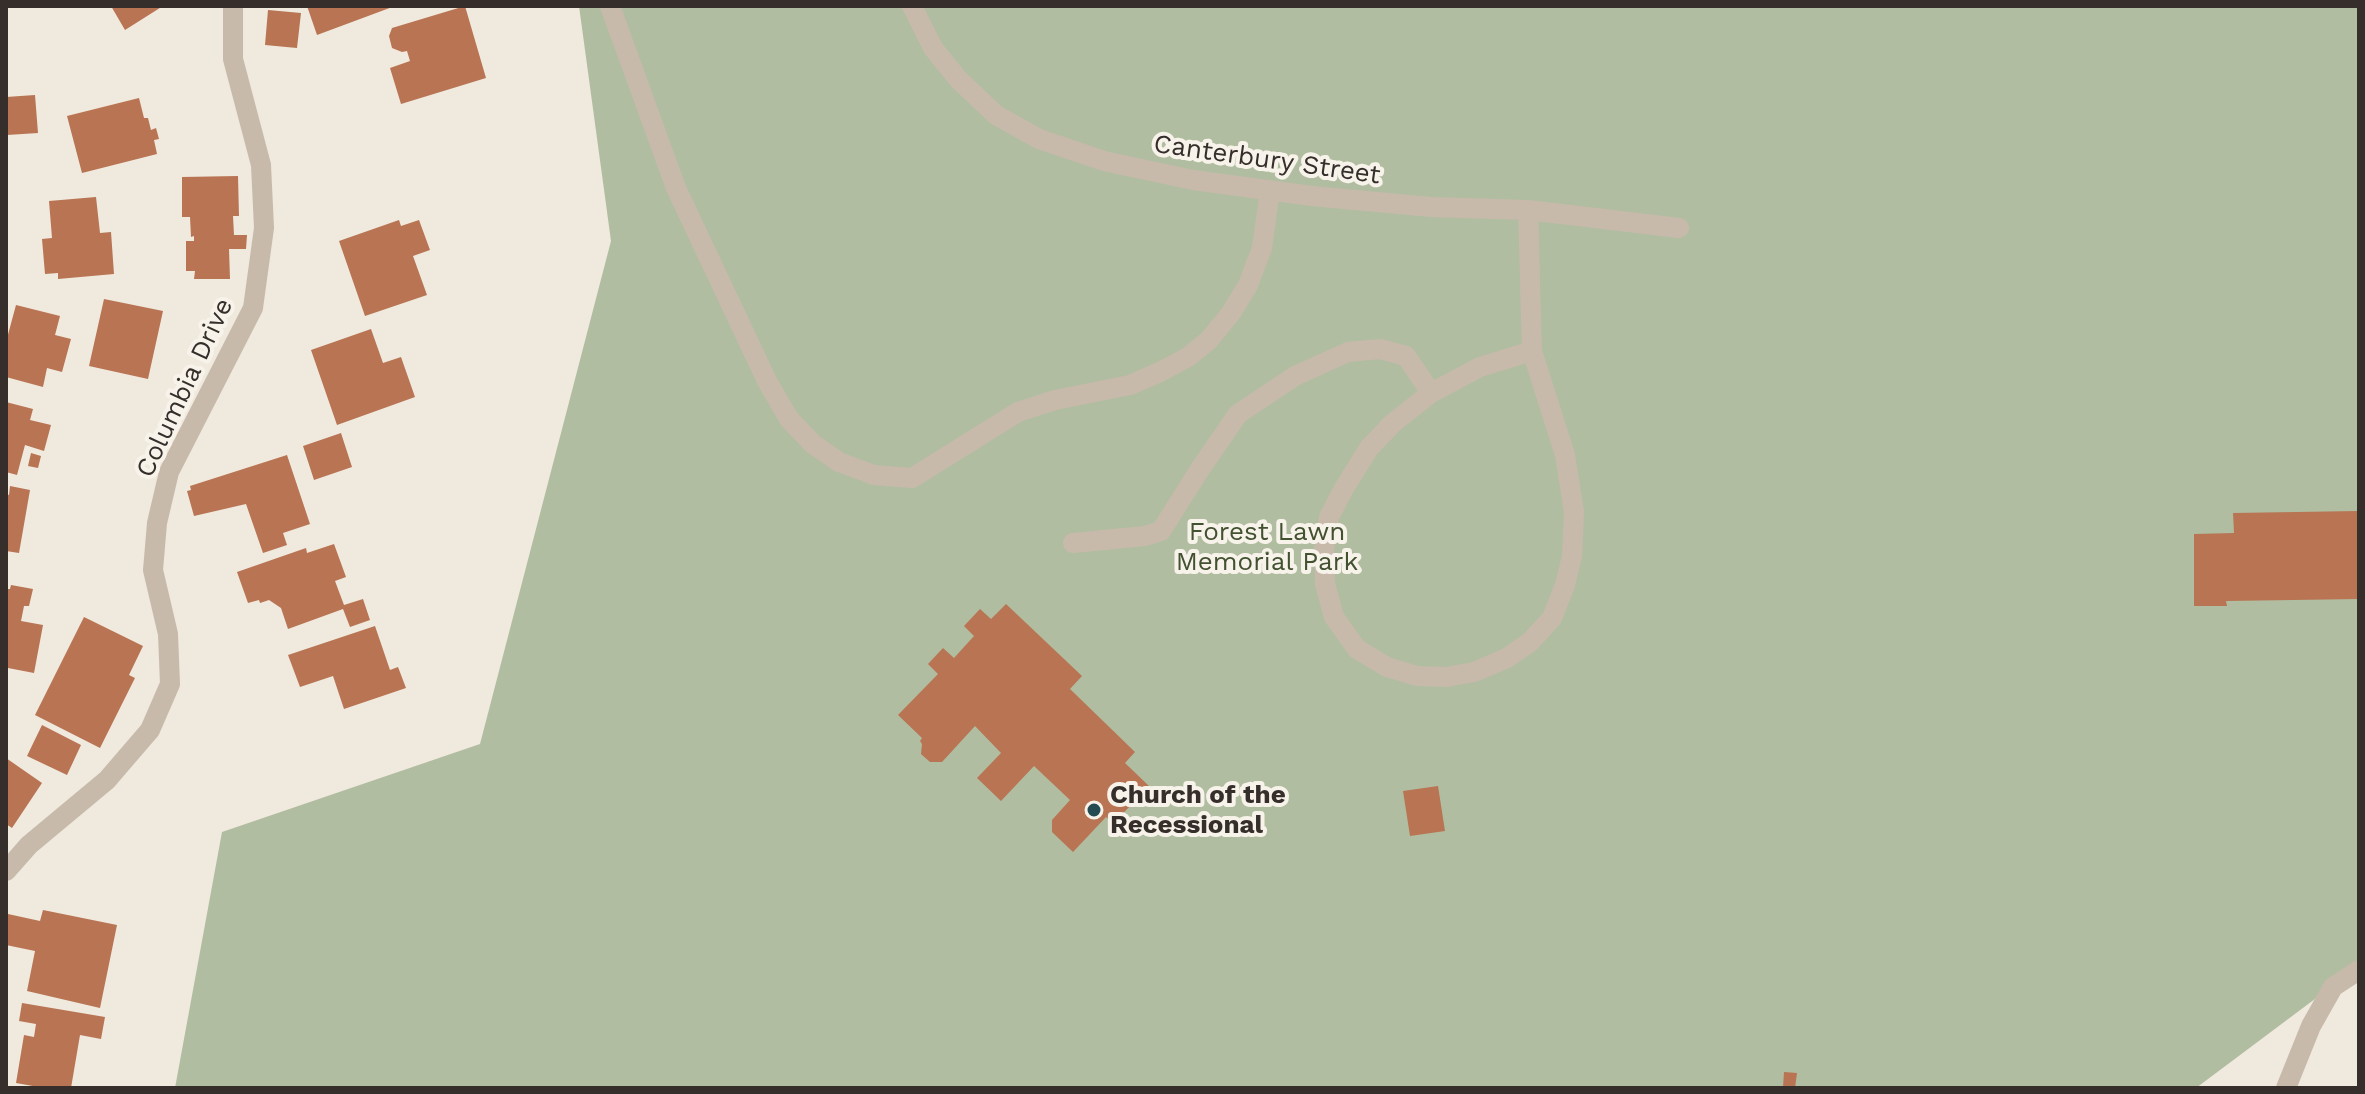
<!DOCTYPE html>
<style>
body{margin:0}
#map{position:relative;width:2365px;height:1094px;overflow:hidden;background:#f0e9de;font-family:"Work Sans",sans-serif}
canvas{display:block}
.frame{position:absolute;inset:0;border:8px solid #352e2a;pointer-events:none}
</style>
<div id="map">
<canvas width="2365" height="1094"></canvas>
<div class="frame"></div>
</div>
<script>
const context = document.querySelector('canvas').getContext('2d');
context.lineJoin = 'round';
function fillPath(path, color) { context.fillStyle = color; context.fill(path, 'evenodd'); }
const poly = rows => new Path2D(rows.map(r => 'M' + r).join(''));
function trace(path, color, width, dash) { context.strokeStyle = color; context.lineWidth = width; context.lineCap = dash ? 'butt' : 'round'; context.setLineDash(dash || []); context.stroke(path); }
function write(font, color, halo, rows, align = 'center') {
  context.font = font + ' "Work Sans",sans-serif'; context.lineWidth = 8; context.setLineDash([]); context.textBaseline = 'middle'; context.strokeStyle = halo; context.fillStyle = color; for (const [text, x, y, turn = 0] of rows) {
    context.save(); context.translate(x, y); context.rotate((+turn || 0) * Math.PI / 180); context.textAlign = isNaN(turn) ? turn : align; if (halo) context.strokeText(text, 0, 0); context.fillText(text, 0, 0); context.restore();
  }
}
fillPath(poly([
 [579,6,2359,6,2359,966,2196,1088,175,1088,222,832,480,744,611,241]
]), '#b1bda0');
fillPath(poly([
 [111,6,163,6,125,30],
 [307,6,395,6,317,35],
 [465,6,486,78,401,104,390,68,410,61,407,51,402,52,392,48,389,36,392,28],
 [268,10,301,13,297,48,265,45],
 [35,95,38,133,7,135,6,97],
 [139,98,144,118,148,118,151,130,156,128,159,139,154,140,157,154,82,173,67,116],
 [238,176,239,216,233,216,234,235,247,235,246,249,229,249,230,279,194,279,195,271,186,271,186,241,194,241,194,236,191,237,190,217,182,217,182,177],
 [96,197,100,233,111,232,114,274,58,279,58,273,45,274,42,239,52,238,49,201],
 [399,220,401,226,419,220,430,250,413,256,427,295,365,316,339,241],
 [104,299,163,311,148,379,89,366],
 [16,305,60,316,55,335,71,339,62,372,47,368,43,387,6,377,6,342],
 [371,329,383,363,401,357,415,397,337,425,311,350],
 [6,402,33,409,30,420,51,425,44,451,25,445,17,475,6,472],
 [341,433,352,467,314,480,303,446],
 [31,453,41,456,38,468,28,466],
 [287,455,310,524,283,533,287,545,263,553,246,504,194,516,187,491,191,490,190,486],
 [10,486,30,490,19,553,6,551,6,494,9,495],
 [2359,511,2359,599,2226,601,2227,606,2194,606,2194,534,2234,533,2233,513],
 [334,544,346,577,335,581,344,605,363,599,370,620,350,627,343,609,288,629,281,608,269,600,260,603,259,600,248,603,237,572,306,548,307,553],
 [11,585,33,589,29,606,24,606,21,621,43,625,34,673,8,668,6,671,6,589,10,589],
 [1006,604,1082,676,1070,689,1135,752,1125,763,1149,786,1113,824,1106,817,1073,852,1052,832,1052,820,1070,800,1034,766,1001,801,977,778,1001,753,975,726,942,762,930,762,921,754,922,744,920,741,922,738,898,715,938,674,928,664,943,648,954,658,974,636,964,626,980,609,991,619],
 [84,617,143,646,129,675,135,678,100,748,35,715],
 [375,626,390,670,398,667,406,688,344,709,333,676,300,687,288,655],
 [42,725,81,745,67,775,27,756],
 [6,758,42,783,12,828,6,824],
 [1438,786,1445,831,1410,836,1403,791],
 [43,910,117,925,100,1008,27,991,35,951,6,945,6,923,8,914,40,921],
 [22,1003,105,1017,101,1039,80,1035,71,1088,44,1088,16,1083,24,1035,34,1037,36,1024,19,1021],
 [1784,1072,1797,1073,1795,1088,1783,1088]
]), '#b87453');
trace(poly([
 [610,6,676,188,767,381,789,419,813,444,839,462,874,475,912,478,1018,412,1055,400,1130,385,1160,372,1188,357,1209,340,1231,313,1248,285,1262,248,1270,190],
 [912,6,933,48,958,79,996,115,1039,139,1104,161,1193,180,1312,196,1431,207,1528,210,1679,228],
 [1528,210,1532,351,1565,455,1574,512,1572,556,1565,585,1552,618,1530,642,1507,658,1474,672,1446,677,1417,676,1387,667,1357,649,1334,617,1325,584,1324,550,1329,517,1343,490,1369,448,1393,423,1431,393,1480,367,1532,351],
 [1073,543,1145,536,1161,531,1200,469,1238,414,1295,376,1348,352,1380,349,1406,356,1431,393]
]), '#c7baab', 20);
trace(poly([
 [6,871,29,845,107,780,150,730,170,684,168,634,153,570,157,523,169,472,253,308,264,228,261,165,233,59,233,6],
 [2286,1088,2311,1026,2333,987,2359,970]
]), '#c7baab', 20);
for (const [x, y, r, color] of [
 [1094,810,8,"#244b52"]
]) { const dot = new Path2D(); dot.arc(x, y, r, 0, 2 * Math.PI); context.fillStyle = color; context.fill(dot); trace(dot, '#f8f3ea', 3); }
write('26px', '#352e2a', '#f8f3ea', [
 ["Canterbury Street",1267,160,8],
 ["Columbia Drive",185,388,-65]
]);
write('26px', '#425130', '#f8f3ea', [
 ["Forest Lawn",1267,532],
 ["Memorial Park",1267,562]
]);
write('bold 26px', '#352e2a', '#f8f3ea', [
 ["Church of the",1110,795],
 ["Recessional",1110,825]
], 'left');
</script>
